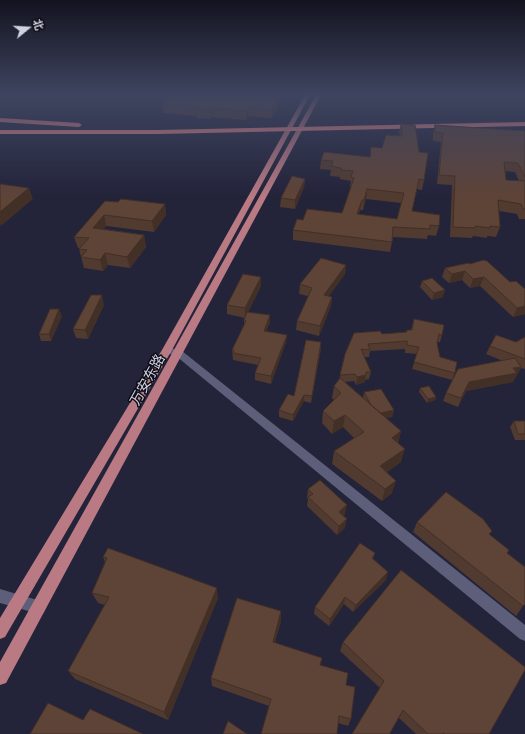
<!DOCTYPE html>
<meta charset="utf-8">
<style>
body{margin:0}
#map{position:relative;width:525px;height:734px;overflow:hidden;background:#23233a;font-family:Literata,"Noto Sans SC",serif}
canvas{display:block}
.north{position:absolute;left:8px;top:8px;width:40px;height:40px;-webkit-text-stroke:3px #0e0e18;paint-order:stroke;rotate:72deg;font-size:11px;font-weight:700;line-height:16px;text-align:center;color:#d1d2e1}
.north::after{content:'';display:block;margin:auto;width:14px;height:18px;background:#d1d2e1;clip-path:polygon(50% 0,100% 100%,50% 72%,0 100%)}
</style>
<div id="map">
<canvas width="525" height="734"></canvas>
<div class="north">北</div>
</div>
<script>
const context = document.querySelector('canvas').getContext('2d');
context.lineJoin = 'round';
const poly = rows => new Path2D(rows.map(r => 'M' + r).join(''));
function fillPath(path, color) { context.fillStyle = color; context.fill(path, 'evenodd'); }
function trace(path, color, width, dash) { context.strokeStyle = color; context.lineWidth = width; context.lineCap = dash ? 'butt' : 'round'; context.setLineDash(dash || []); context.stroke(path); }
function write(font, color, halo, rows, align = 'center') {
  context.font = font + ' Literata,"Noto Sans SC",serif'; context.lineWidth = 3; context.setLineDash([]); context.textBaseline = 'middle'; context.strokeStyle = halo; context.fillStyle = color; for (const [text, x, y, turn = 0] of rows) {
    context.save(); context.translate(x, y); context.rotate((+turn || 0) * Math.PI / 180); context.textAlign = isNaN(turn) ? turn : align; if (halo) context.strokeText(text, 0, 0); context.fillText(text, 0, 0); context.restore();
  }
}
fillPath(poly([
 [167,347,182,351,525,625,525,641,520,639,176,356,164,352,162,350,164,348,167,347],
 [0,589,44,602,46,607,44,612,39,614,0,603,0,589]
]), '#5d5e79');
fillPath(poly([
 [305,95,310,95,172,350,5,637,0,639,0,618,162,350,305,95],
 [316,95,321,95,6,683,0,685,0,662,316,95]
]), '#ba7a84');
fillPath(poly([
 [0,118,79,123,82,125,79,127,0,122,0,118],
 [525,122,525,126,158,134,0,134,0,130,158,130,525,122]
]), '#f88c8b');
fillPath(poly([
 [170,95,272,95,270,98,278,99,278,108,272,118,248,116,246,120,212,117,210,119,197,118,197,116,163,113,162,104],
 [401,124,419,152,424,180,422,190,417,189,412,211,439,226,436,236,428,235,427,239,393,237,390,252,293,240,293,230,303,220,342,213,351,187,350,187,351,181,340,179,340,177,330,176,331,170,320,169,321,160,370,157,400,136,399,133],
 [366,199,401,203,397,219,359,214,360,210,363,210],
 [435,125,525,131,525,219,519,219,517,214,499,211,500,227,496,237,487,236,487,238,473,236,472,238,450,237,452,185,437,184,441,142,433,141,433,133],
 [505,171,515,172,519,181,506,180],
 [305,179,304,187,295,209,280,207,281,198],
 [118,202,165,204,166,215,154,232,106,226,104,229,144,235,146,247,130,268,108,265,103,271,84,268,79,249,80,248,78,248,74,237],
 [470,264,525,289,525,314,513,317,480,286,470,288,462,280,449,283,442,277,445,268],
 [346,265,345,274,329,296,332,297,331,306,319,336,296,330,297,321,308,296,299,294,300,284],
 [261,277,261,286,248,312,270,322,266,331,287,335,286,342,271,384,255,380,255,373,258,365,233,360,232,350,244,325,244,320,245,318,227,314,227,305],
 [422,281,443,297,432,300,420,287],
 [104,305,88,339,76,338,73,329],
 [62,316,51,341,41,341,39,334],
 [414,319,442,335,440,342,437,342,437,343,440,357,455,373,452,380,412,369,417,354,405,353,405,349,370,351,369,357,364,357,371,372,369,379,365,380,365,382,356,385,354,381,345,382,363,398,364,392,394,410,392,417,386,418,401,431,398,443,401,462,387,472,392,493,382,501,332,464,334,451,354,438,343,427,332,434,322,423,323,411,334,400,332,398,334,386,339,380,345,354,382,334,406,332,407,330,411,330],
 [525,337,525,369,521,368,517,375,516,376,513,382,466,391,458,407,443,401,446,393,503,361,486,354,490,346,516,342],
 [321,349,311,403,304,401,293,421,279,417,279,410,294,396],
 [420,388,436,397,435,400,427,403,419,392],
 [514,421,525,421,525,440,515,440,510,427],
 [308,489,345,514,343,516,345,528,337,535,307,506,308,499,307,498],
 [417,522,489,535,509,550,507,553,523,606,516,616,413,532],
 [375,553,373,559,386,580,353,612,344,604,329,626,314,614,315,607],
 [103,557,218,598,168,720,75,679,68,671,105,605,98,603,92,593,105,562],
 [281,621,275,642,320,665,346,685,351,719,348,726,338,723,269,706,212,686,211,678],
 [343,642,489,734,416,734,399,718,352,734,380,688,340,651]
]), '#513a2f');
fillPath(poly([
 [267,95,272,95,266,107,266,98],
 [278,99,278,108,272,118,272,109],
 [248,107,248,116,246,120,246,111],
 [211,108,212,117,210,119,210,110],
 [305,179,304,187,295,209,295,200],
 [29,188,33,199,1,226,0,224,0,212],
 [367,189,366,199,363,210,364,200],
 [362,200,360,210,356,224,357,214],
 [165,204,166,215,154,232,152,221],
 [104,215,106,226,96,239,93,228],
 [144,235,146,247,130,268,127,257],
 [105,253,108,265,103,271,100,260],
 [346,265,345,274,323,304,324,295],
 [465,271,462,280,449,283,452,274],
 [261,277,261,286,245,318,245,308],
 [484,277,480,286,470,288,473,279],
 [445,290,443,297,432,300,434,293],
 [102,295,104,305,88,339,85,330],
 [332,297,331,306,319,336,320,326],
 [525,306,525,314,513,317,517,308],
 [59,309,62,316,51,341,49,334],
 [270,315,270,322,264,338,264,331],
 [287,335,286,342,271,384,271,376],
 [321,342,321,349,311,403,312,396],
 [521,367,517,375,516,376,513,382,466,391,458,407,461,398,469,382,513,368],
 [366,375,365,382,356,385,357,377],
 [304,395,304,401,293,421,293,415],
 [436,397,435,400,427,403,428,399],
 [394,410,392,417,375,421,376,414],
 [345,415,343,427,332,434,334,421],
 [401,431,398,444,392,438],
 [405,449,401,462,377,478,380,466],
 [396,481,392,493,382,501,385,489],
 [347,505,345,514,337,521,339,512],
 [347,519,345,528,337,535,339,526],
 [388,572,386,580,353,612,356,605],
 [217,588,218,598,168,720,164,712],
 [345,597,344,604,329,626,330,619],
 [281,611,281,621,273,650,273,642]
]), '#422f26');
const building = poly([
 [170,95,267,95,266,98,278,99,272,109,248,107,246,111,211,108,210,110,197,109,198,107,162,104,170,95],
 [401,124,415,125,419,152,428,153,424,180,419,179,412,211,440,215,439,226,430,225,430,229,393,227,392,242,293,230,297,219,303,220,307,209,342,213,354,178,351,177,353,171,341,170,341,168,331,166,333,161,321,160,324,152,370,157,371,147,382,148,386,135,402,136,401,124],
 [367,189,404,193,397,219,357,214,362,200,364,200,367,189],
 [435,125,525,131,525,177,518,163,504,162,506,180,525,181,525,209,523,209,521,204,498,200,500,227,490,226,490,228,475,226,475,228,453,227,455,176,439,175,443,133,435,132,435,125],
 [292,176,305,179,295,200,281,198,292,176],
 [0,184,29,188,0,212,0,184],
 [121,199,165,204,152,221,104,215,93,228,144,235,127,257,105,253,100,260,81,257,87,250,79,249,89,238,74,237,105,201,118,202,121,199],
 [321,258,346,265,324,295,332,297,320,326,297,321,312,288,300,284,321,258],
 [483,260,487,261,510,282,516,281,525,289,525,306,517,308,484,277,473,279,465,271,452,274,445,268,468,263,470,264,483,260],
 [243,274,261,277,245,308,227,305,243,274],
 [432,278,445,290,434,293,422,281,432,278],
 [91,295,102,295,85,330,73,329,91,295],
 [50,309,59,309,49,334,39,334,50,309],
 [247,312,270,315,264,331,287,335,271,376,255,373,261,358,233,353,234,350,232,350,246,321,244,320,247,312],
 [414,319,444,325,442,335,439,334,437,343,440,357,457,362,455,373,414,362,419,347,407,345,407,341,368,344,370,350,361,349,371,372,366,372,366,375,357,377,355,374,340,375,345,354,354,333,380,331,382,334,407,332,407,330,412,330,414,319],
 [496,335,516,342,525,337,525,359,490,346,496,335],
 [306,340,321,342,312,396,304,395,293,415,279,410,288,394,294,396,306,340],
 [515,358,521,367,513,368,517,373,469,382,461,398,446,393,458,369,515,358],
 [340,378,401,431,392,438,405,449,380,466,396,481,385,489,334,451,364,432,345,415,334,421,323,411,341,393,334,386,340,378],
 [429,386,436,397,428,399,420,388,429,386],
 [381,389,394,410,381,413,371,405,364,392,381,389],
 [514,421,525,421,525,434,518,434,514,421],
 [320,480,347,505,339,512,347,519,339,526,308,497,313,494,308,489,320,480],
 [446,492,483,519,492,531,489,534,509,550,507,553,525,567,525,604,523,606,417,522,446,492],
 [360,543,375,553,372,558,388,572,356,605,345,597,330,619,315,607,360,543],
 [108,548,217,588,164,712,68,671,109,597,92,593,107,558,103,557,108,548],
 [401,570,525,667,525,670,489,734,445,734,443,733,443,734,428,734,403,710,390,733,390,734,352,734,384,681,343,642,401,570],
 [237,598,281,611,273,642,322,658,320,665,348,673,346,685,355,687,351,719,339,716,337,734,261,734,271,699,211,678,237,598],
 [48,703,83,720,90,709,143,734,30,734,48,703],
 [228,721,247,734,223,734,228,721]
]);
fillPath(building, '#5e4337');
trace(building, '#422f26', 1);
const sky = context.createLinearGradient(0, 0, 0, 198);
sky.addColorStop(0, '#131320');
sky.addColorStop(0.48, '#3f4560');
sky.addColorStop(1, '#3f456000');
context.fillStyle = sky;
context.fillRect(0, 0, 525, 198);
write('14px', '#d1d2e1', '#0e0e18', [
 ["万安东路",148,380,-61]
]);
</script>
